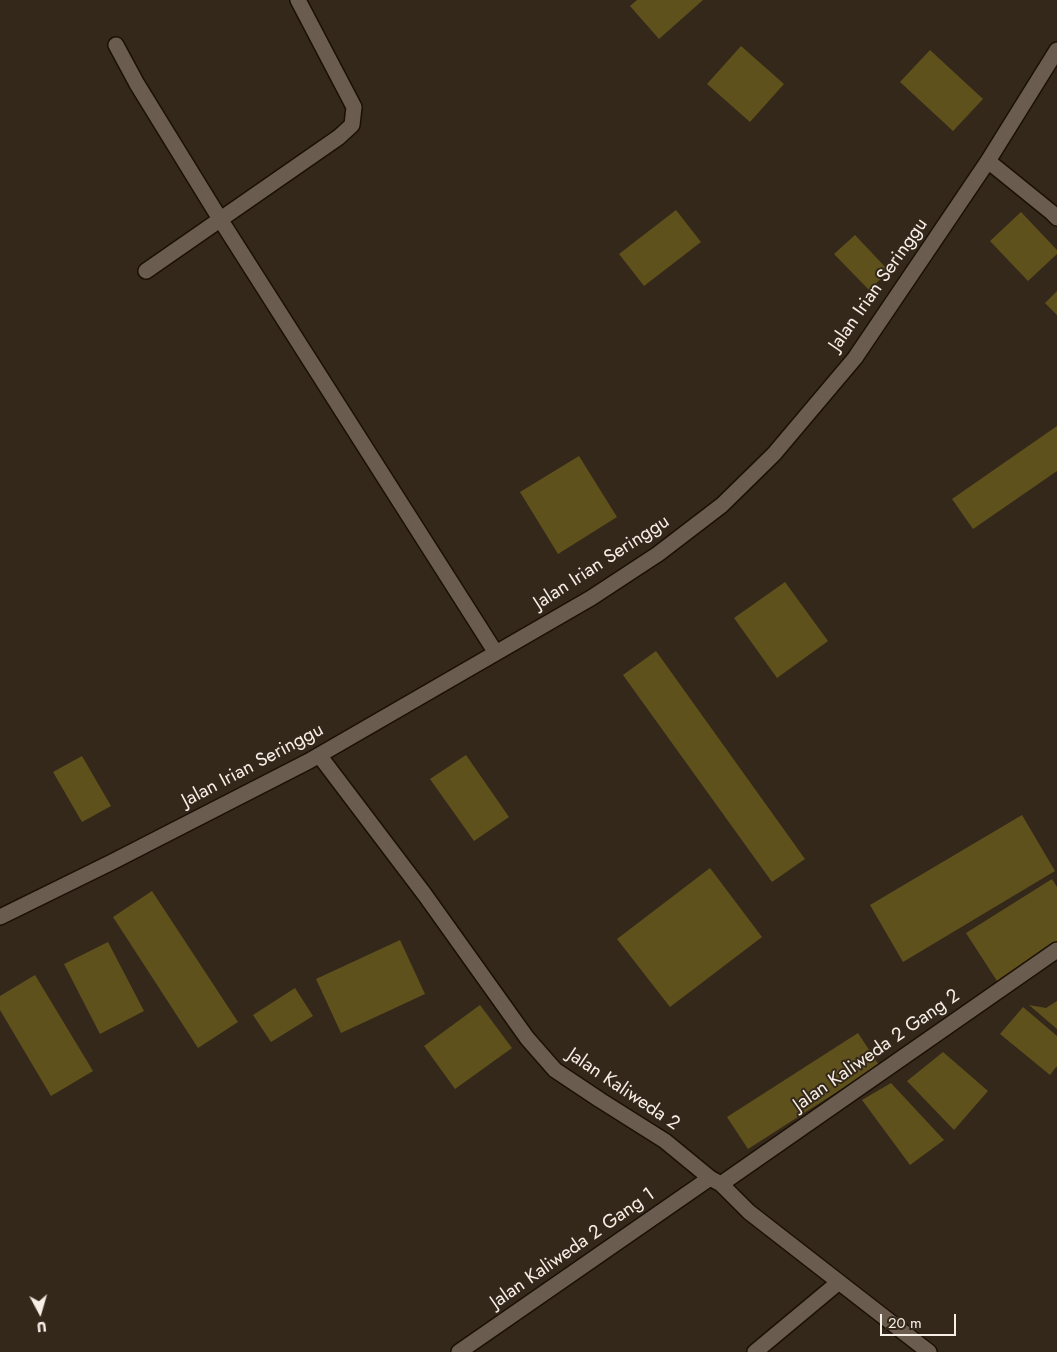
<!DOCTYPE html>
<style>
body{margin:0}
#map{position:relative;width:1057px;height:1352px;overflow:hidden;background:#34281b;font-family:Jost,sans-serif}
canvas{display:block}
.north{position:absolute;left:15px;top:1287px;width:50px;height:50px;-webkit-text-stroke:4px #34281b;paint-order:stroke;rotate:174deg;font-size:14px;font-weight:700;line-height:20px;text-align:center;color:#f7eee6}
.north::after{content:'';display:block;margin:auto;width:18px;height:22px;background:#f7eee6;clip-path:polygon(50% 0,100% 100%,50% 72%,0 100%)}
.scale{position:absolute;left:880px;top:1314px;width:76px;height:22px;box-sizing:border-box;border:2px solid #f7eee6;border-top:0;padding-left:6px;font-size:15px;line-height:18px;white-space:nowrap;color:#f7eee6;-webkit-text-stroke:4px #34281b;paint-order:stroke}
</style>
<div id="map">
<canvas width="1057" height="1352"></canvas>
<div class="north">U</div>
<div class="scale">20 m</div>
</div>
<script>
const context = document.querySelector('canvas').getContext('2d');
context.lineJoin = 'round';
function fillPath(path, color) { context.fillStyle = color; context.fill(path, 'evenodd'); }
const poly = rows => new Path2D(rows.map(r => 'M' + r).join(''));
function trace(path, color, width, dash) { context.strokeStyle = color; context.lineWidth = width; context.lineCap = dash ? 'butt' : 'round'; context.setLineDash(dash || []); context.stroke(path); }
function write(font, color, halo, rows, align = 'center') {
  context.font = font + ' Jost,sans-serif'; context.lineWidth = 4; context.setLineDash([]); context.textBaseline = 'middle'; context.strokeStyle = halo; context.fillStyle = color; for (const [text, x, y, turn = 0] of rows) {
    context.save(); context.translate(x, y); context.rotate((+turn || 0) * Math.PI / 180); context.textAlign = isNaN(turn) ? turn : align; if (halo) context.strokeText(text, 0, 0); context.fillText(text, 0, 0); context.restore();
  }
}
fillPath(poly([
 [637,0,703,0,659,39,630,6],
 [741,46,784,84,750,122,707,84],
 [930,50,983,99,953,131,900,82],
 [676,210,701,242,644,286,619,254],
 [1021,212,1057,250,1057,254,1028,281,990,241],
 [855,235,889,271,869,290,834,254],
 [1057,291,1057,315,1045,303],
 [1057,426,1057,471,973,529,952,499],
 [579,456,617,517,558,554,520,492],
 [785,582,828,641,777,678,734,618],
 [656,651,805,859,772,882,623,675],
 [466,755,509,817,474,841,430,779],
 [82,756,111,806,82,822,53,772],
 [1022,815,1055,871,903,962,870,905],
 [710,868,762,937,670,1007,617,939],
 [1052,879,1057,887,1057,943,997,981,966,933],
 [152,891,238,1022,198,1048,113,917],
 [400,940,425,994,341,1033,316,979],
 [108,942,144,1011,100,1034,64,964],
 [35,975,93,1071,51,1096,0,1010,0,996],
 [295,988,313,1016,271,1042,253,1015],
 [1057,1001,1057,1029,1029,1005,1046,1008],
 [480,1005,512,1048,455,1089,424,1046],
 [1023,1007,1057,1036,1057,1066,1050,1075,1000,1034],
 [858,1033,879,1065,748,1149,727,1117],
 [943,1052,988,1091,954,1130,907,1081],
 [891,1083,944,1140,910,1165,862,1100]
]), '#5f511c');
const minor = poly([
 [116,45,137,84,220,219,496,653],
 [988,161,1051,212,1057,218],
 [146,271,339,137,352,125,354,107,298,0],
 [319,755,425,895,527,1038,555,1070,600,1100,665,1141,710,1178,721,1184,749,1212,929,1352],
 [0,917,112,862,309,761,591,598,658,554,722,505,774,454,855,358,988,161,1057,50],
 [721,1184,1057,950],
 [459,1352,710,1178],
 [755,1352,839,1282]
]);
trace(minor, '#1b1005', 18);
trace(minor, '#6a5c4f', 15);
write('19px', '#f7eee6', '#34281b', [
 ["Jalan Irian Seringgu",879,285,-55],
 ["Jalan Irian Seringgu",602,563,-33],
 ["Jalan Irian Seringgu",253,766,-28],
 ["Jalan Kaliweda 2 Gang 2",877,1051,-35],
 ["Jalan Kaliweda 2",623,1090,34],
 ["Jalan Kaliweda 2 Gang 1",573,1249,-35]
]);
</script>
